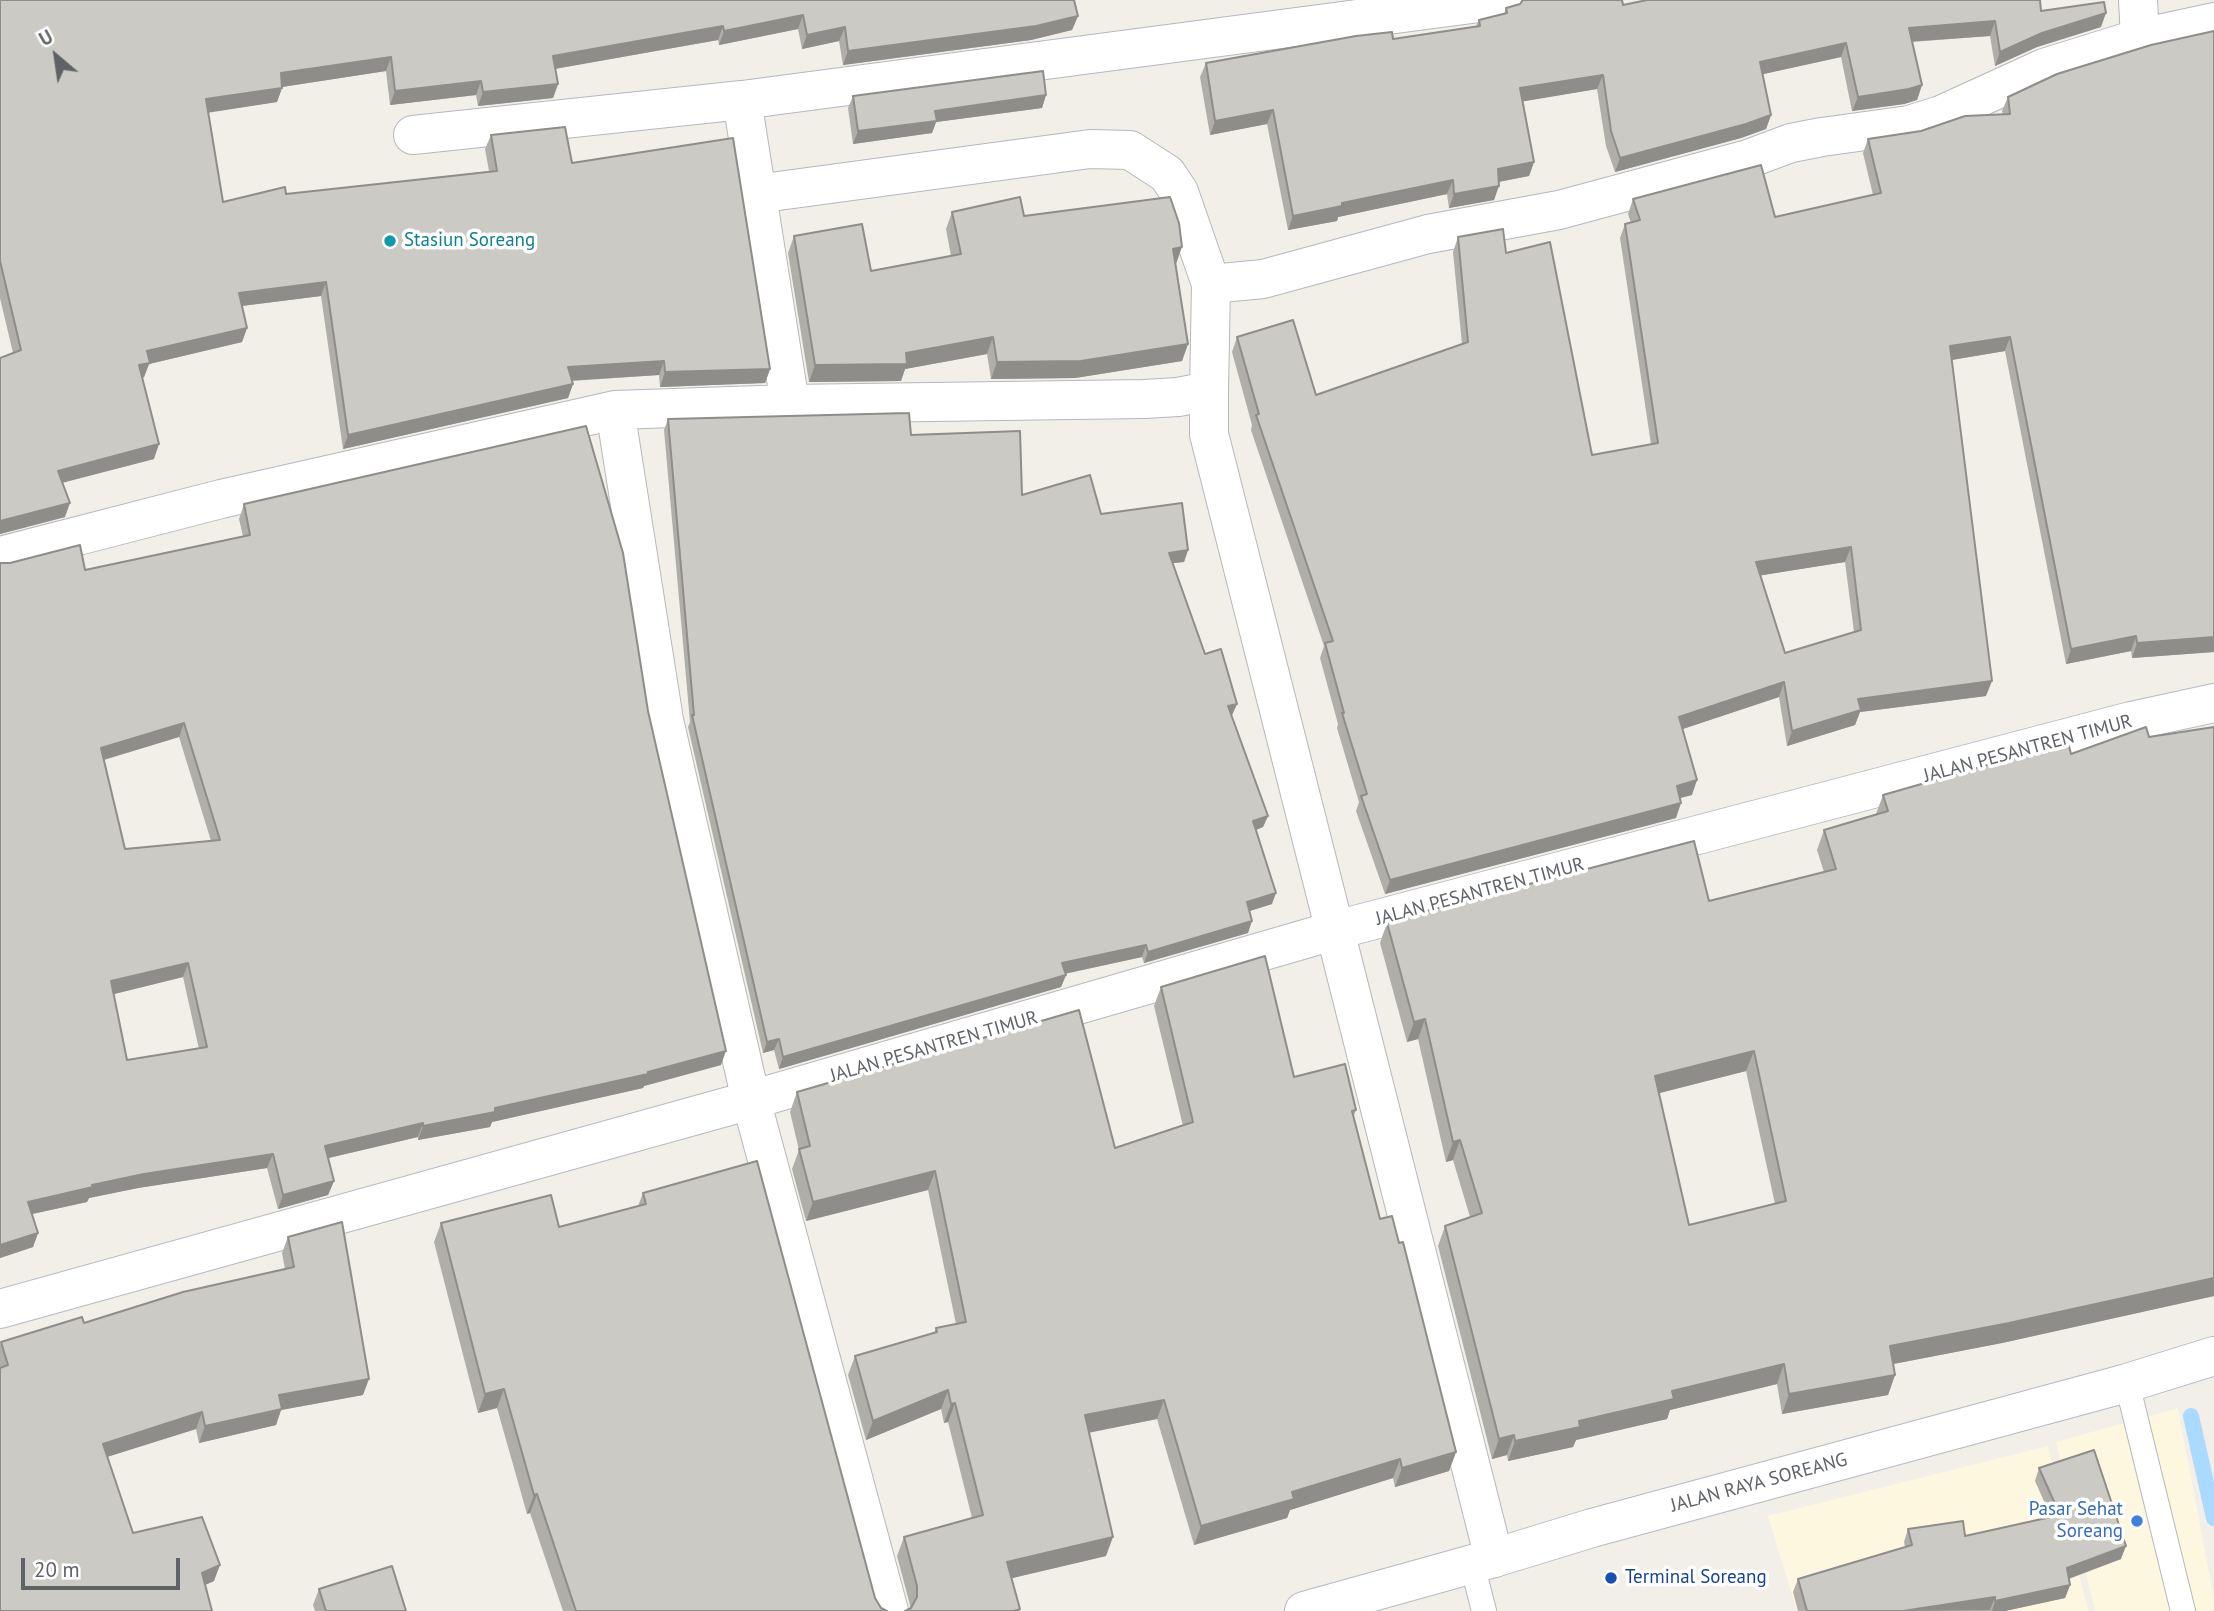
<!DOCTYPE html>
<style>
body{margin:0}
#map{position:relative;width:2214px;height:1611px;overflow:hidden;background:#f1efe8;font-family:"PT Sans",sans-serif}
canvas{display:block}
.north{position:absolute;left:21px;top:21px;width:70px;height:70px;-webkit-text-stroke:5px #fff;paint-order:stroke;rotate:331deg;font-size:19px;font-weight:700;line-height:28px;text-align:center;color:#5f6368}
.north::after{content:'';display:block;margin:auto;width:24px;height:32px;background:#5f6368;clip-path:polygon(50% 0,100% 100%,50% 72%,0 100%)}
.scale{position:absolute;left:21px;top:1558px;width:159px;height:32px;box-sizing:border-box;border:4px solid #5f6368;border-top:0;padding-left:9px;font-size:21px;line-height:24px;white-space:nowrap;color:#5f6368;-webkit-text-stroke:5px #fff;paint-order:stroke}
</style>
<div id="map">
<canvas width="2214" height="1611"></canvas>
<div class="north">U</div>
<div class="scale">20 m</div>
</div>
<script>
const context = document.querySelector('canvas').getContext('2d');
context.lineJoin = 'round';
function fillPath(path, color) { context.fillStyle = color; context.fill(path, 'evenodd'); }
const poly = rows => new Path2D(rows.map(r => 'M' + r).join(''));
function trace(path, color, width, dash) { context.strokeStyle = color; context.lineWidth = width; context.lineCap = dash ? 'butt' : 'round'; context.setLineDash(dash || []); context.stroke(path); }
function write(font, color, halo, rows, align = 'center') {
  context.font = font + ' "PT Sans",sans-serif'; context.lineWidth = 7; context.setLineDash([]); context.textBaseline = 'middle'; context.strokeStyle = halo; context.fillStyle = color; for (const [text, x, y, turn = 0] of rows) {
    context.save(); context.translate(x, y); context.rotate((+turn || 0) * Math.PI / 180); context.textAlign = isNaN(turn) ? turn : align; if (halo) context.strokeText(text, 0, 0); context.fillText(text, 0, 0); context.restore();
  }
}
fillPath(poly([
 [2178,1408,2214,1600,2214,1611,2095,1611,2056,1442],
 [2048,1446,2088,1611,1797,1611,1768,1516]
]), '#fef7e0');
trace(poly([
 [2191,1416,2214,1518]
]), '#aadaff', 16);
const lane = poly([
 [2127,1383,2183,1611],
 [1472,1564,1484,1611]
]);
const street = poly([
 [2138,0,2140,38],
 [742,100,790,404],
 [413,135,742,100,1502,0],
 [756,194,1090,149,1130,150,1167,174,1179,192,1211,284],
 [1209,391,1211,284,1263,279,1428,234,1559,210,1748,159,1791,143,1822,137,1909,125,1941,115,2044,68,2140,38,2214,22],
 [615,410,664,720,751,1100,889,1611],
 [0,556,221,499,615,410,790,404,1144,399,1178,397,1209,391,1209,434,1494,1558]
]);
const secondary = poly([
 [0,1309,751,1100,1336,930,2131,721,2214,703],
 [1304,1611,1494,1558,1592,1528,2127,1383,2214,1356]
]);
trace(lane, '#b5b8bc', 26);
trace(street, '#b5b8bc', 40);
trace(secondary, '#b6babf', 40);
trace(lane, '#fff', 24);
trace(street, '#fff', 38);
trace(secondary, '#fff', 38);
fillPath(poly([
 [0,0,1078,16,1072,30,1031,40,843,65,839,41,802,49,798,29,719,45,718,40,555,69,558,84,553,98,478,106,476,95,390,105,386,71,282,87,277,102,208,112,223,202,489,171,485,149,491,135,572,163,770,369,765,383,660,387,659,375,572,381,573,384,568,398,343,449,321,296,242,306,247,328,242,342,149,364,144,377,143,378,154,459,62,483,65,517,0,534,0,358,13,353,0,298],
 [1520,4,2041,11,2101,27,2037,47,1995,66,1990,36,1912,42,1922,85,1917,100,1904,104,1852,111,1841,57,1762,74,1771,115,1766,129,1741,138,1615,172,1606,146,1597,89,1522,101,1534,162,1529,176,1499,182,1494,200,1449,208,1447,194,1338,217,1337,221,1288,230,1267,124,1210,135,1200,77,1206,63,1393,39,1476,26,1479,20,1504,14,1506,8],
 [1046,95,1042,108,936,122,932,133,853,144,848,108,853,96],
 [2008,97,2214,652,2132,658,2131,651,2066,664,2005,351,1952,360,1986,696,1860,712,1855,725,1787,746,1779,697,1682,729,1692,795,1680,798,1676,818,1385,894,1356,811,1359,802,1337,728,1338,724,1320,658,1324,646,1251,430,1252,425,1232,352,1237,337,1316,395,1462,344,1453,252,1458,237,1506,253,1592,455,1651,444,1620,238,1625,224,1631,223,1628,214,1633,199,1775,217,1873,195,1863,153,1868,139,1921,131,2003,115,2002,111],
 [1845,562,1854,632,1785,653,1761,575],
 [952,212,1024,216,1176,264,1188,344,1182,361,1075,378,991,379,987,354,905,369,901,381,809,382,788,253,794,236,871,271,951,256,946,229],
 [668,419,911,435,1022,495,1101,514,1188,550,1184,562,1173,563,1205,654,1237,704,1232,715,1231,716,1268,816,1263,827,1256,830,1272,904,1250,911,1248,933,1144,963,1142,957,1065,974,1066,975,1061,987,779,1069,774,1050,763,1053,688,727,690,722,664,430],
 [244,504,648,711,721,1065,644,1086,643,1088,492,1122,490,1127,418,1140,418,1137,328,1158,334,1181,328,1195,278,1209,267,1168,138,1188,89,1198,87,1202,32,1214,38,1233,33,1247,0,1258,85,570,243,536,239,519],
 [179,737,211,841,125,849,104,760],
 [183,977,199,1049,127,1060,114,994],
 [2214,727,2214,1296,2002,1343,1893,1364,1895,1375,1888,1395,1782,1414,1777,1384,1670,1410,1667,1419,1576,1440,1573,1447,1508,1461,1507,1455,1492,1459,1438,1246,1445,1226,1470,1217,1453,1160,1446,1162,1418,1039,1407,1042,1380,943,1387,923,1406,918,1407,916,1709,901,1824,872,1817,850,1824,830,1876,814,1883,795,2149,737],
 [1746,1071,1775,1204,1689,1225,1659,1093],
 [1161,987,1294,1077,1356,1110,1353,1118,1380,1219,1456,1452,1449,1471,1395,1487,1393,1478,1290,1510,1287,1518,1194,1545,1157,1419,1089,1432,1106,1556,1012,1578,1020,1609,1020,1611,905,1611,910,1608,910,1605,897,1556,904,1537,972,1518,948,1422,944,1423,941,1409,866,1440,848,1375,855,1356,934,1333,936,1328,956,1324,928,1190,806,1221,792,1169,799,1150,790,1112,797,1092,1115,1148,1183,1126,1154,1006],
 [643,1193,875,1598,881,1608,887,1611,563,1611,530,1513,527,1514,497,1408,478,1413,434,1242,441,1223,559,1227,638,1206],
 [288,1237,363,1395,281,1410,276,1425,199,1443,196,1429,107,1457,133,1533,214,1581,205,1585,0,1611,0,1345,1,1342,84,1323,285,1269,282,1253],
 [2039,1468,2121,1559,2069,1579,2070,1585,2065,1598,2005,1611,1798,1611,1793,1592,1798,1579,1905,1547,1904,1542,1908,1529,1965,1536,2051,1517,2035,1481],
 [319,1589,406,1611,315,1611,313,1605]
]), '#afaea9');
fillPath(poly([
 [2106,13,2101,27,2037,47,1995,66,2000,52,2042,33],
 [803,15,798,29,719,45,724,31],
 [1078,16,1072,30,1031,40,843,65,848,51],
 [1995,21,1990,36,1904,42,1909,28],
 [723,26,718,40,548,70,553,56],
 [845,27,839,41,802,49,807,35],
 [1846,43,1841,57,1755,76,1760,62],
 [391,57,386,71,275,88,281,73],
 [1603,75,1597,89,1514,103,1520,88],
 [481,81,476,95,390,105,395,91],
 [558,84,553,98,478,106,483,92],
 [1922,85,1917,100,1904,104,1852,111,1858,97],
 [282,88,277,102,200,114,206,99],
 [1046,95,1042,108,936,122,932,133,853,144,858,131,935,111],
 [1273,110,1267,124,1210,135,1215,121],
 [1771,115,1766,129,1741,138,1615,172,1620,158],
 [1534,162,1529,176,1492,183,1498,169],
 [1453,180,1447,194,1338,217,1337,221,1288,230,1293,216,1342,203],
 [1499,186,1494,200,1449,208,1454,194],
 [1182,247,1176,264,1173,249],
 [326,282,321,296,233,307,239,293],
 [247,328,242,342,149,364,144,377,134,379,139,365,147,351],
 [993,337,987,354,905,369,901,381,809,382,815,365,906,353],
 [2010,337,2005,351,1945,361,1950,346],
 [1188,344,1182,361,1075,378,991,379,997,362],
 [664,361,659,375,563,381,568,367],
 [770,369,765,383,660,387,665,372],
 [573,384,568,398,343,449,348,435],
 [159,444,154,459,53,485,58,471],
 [70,503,65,517,0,534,0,521],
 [1851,547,1845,562,1751,577,1756,562],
 [1188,550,1184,562,1165,564,1169,553],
 [2136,636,2131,651,2066,664,2071,649],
 [2214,637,2214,652,2132,658,2137,643],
 [1992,681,1986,696,1860,712,1855,725,1787,746,1792,731,1858,699],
 [1784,682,1779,697,1674,732,1679,717],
 [1237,704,1232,715,1224,718,1228,706],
 [184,723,179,737,96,762,101,748],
 [1697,780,1692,795,1672,800,1677,786],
 [1681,803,1676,818,1385,894,1390,880],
 [1268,816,1263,827,1248,833,1253,821],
 [1276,893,1272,904,1243,913,1247,902],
 [1252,921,1248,933,1144,963,1148,952],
 [1146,945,1142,957,1058,975,1062,963],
 [188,963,183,977,106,996,111,981],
 [1066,975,1061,987,779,1069,783,1057],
 [1425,1019,1418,1039,1407,1042,1414,1022],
 [779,1039,774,1050,763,1053,767,1042],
 [726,1051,721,1065,644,1086,643,1088,492,1122,490,1127,418,1140,423,1126,648,1072],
 [1754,1051,1746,1071,1648,1096,1655,1076],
 [423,1123,418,1137,320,1160,325,1146],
 [1460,1140,1453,1160,1446,1162,1453,1142],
 [273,1154,267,1168,138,1188,89,1198,87,1202,23,1216,28,1202,92,1185,144,1174],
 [935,1171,928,1190,806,1221,813,1202],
 [334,1181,328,1195,278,1209,283,1195],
 [38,1233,33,1247,0,1258,0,1245],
 [2214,1278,2214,1296,2002,1343,1883,1366,1890,1346],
 [1784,1364,1777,1384,1670,1410,1667,1419,1576,1440,1573,1447,1508,1461,1515,1441,1672,1391],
 [1895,1375,1888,1395,1782,1414,1789,1394],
 [369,1379,363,1395,281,1410,276,1425,199,1443,205,1426,279,1395],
 [504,1389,497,1408,478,1413,485,1394],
 [948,1390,941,1409,866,1440,873,1421],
 [1164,1400,1157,1419,1078,1435,1085,1415],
 [955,1403,948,1422,944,1423,951,1404],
 [202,1412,196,1429,97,1460,103,1444],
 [1514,1435,1507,1455,1492,1459,1499,1439],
 [1456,1452,1449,1471,1395,1487,1402,1468],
 [1400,1459,1393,1478,1290,1510,1287,1518,1194,1545,1201,1526,1292,1492],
 [537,1494,530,1513,527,1514,534,1495],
 [1113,1537,1106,1556,1000,1581,1007,1562],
 [2126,1546,2121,1559,2062,1581,2067,1568],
 [220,1565,214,1581,196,1589,202,1573],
 [2070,1585,2065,1598,2005,1611,1992,1611,1995,1601],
 [1995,1597,1990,1610,1903,1611]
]), '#8f8d8a');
const building = poly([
 [0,0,1074,0,1078,16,1036,26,848,51,845,27,807,35,803,15,724,31,723,26,553,56,558,84,483,92,481,81,395,91,391,57,281,73,282,88,206,99,223,202,285,187,286,194,497,171,491,135,565,127,572,163,733,138,770,369,665,372,664,361,568,367,573,384,348,435,326,282,239,293,247,328,147,351,150,363,139,365,159,444,58,471,70,503,0,521,0,358,21,350,0,261,0,0],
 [1523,0,1622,0,1623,5,1647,0,2040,0,2041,11,2104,2,2106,13,2042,33,2000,52,1995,21,1909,28,1922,85,1909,89,1858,97,1846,43,1760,62,1771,115,1746,124,1620,158,1611,131,1603,75,1520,88,1534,162,1498,169,1499,186,1454,194,1453,180,1342,203,1342,206,1293,216,1273,110,1215,121,1206,63,1356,36,1392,32,1393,39,1480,26,1479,20,1507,13,1506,8,1520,4,1523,0],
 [2214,31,2214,637,2137,643,2136,636,2071,649,2010,337,1950,346,1992,681,1858,699,1861,710,1792,731,1784,682,1679,717,1697,780,1677,786,1681,803,1390,880,1361,796,1367,794,1342,713,1344,713,1325,643,1333,641,1256,415,1259,414,1237,337,1293,320,1316,395,1468,342,1458,237,1503,229,1506,253,1550,242,1592,455,1658,443,1625,224,1640,220,1633,199,1761,165,1775,217,1881,193,1868,139,1921,131,1965,116,2010,114,2008,97,2057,74,2151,45,2214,31],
 [1851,547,1861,630,1785,653,1756,562,1851,547],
 [1043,71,1046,95,935,111,937,121,858,131,853,96,1043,71],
 [1020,197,1024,216,1170,197,1179,223,1182,247,1173,249,1188,344,1081,361,997,362,993,337,906,353,907,364,815,365,794,236,862,224,871,271,961,254,952,212,1020,197],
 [909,413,911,435,1020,431,1022,495,1090,475,1101,514,1182,503,1188,550,1169,553,1205,654,1221,649,1237,704,1228,706,1268,816,1253,821,1276,893,1247,902,1252,921,1148,952,1146,945,1062,963,1066,975,783,1057,779,1039,767,1042,692,715,694,715,668,419,909,413],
 [586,426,623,553,648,711,726,1051,648,1072,648,1074,495,1108,495,1112,423,1126,423,1123,325,1146,334,1181,283,1195,273,1154,144,1174,92,1185,93,1187,28,1202,38,1233,0,1245,0,563,10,563,80,545,85,570,250,535,244,504,586,426],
 [184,723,220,840,125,849,101,748,184,723],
 [188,963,207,1047,127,1060,111,981,188,963],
 [2146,727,2149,737,2214,727,2214,1278,2009,1323,1890,1346,1895,1375,1789,1394,1784,1364,1672,1391,1674,1399,1579,1421,1580,1427,1515,1441,1514,1435,1499,1439,1445,1226,1482,1213,1460,1140,1453,1142,1425,1019,1414,1022,1387,923,1407,918,1407,916,1694,841,1709,901,1836,869,1824,830,1888,811,1883,795,2068,742,2071,754,2146,727],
 [1754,1051,1786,1201,1689,1225,1655,1076,1754,1051],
 [1265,956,1294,1077,1345,1064,1356,1110,1352,1111,1380,1219,1392,1216,1399,1243,1403,1242,1456,1452,1402,1468,1400,1459,1292,1492,1294,1499,1201,1526,1164,1400,1085,1415,1113,1537,1007,1562,1020,1609,1014,1611,905,1611,911,1608,917,1597,917,1586,904,1537,983,1515,955,1403,951,1404,948,1390,873,1421,855,1356,937,1332,936,1328,966,1322,935,1171,813,1202,799,1149,810,1146,797,1092,1079,1010,1115,1148,1193,1122,1161,987,1265,956],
 [757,1161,875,1598,881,1608,887,1611,576,1611,537,1494,534,1495,504,1389,485,1394,441,1223,551,1195,559,1227,646,1204,643,1193,757,1161],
 [342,1222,369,1379,279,1395,282,1409,205,1426,202,1412,103,1444,133,1533,202,1517,220,1565,202,1573,212,1611,0,1611,0,1368,8,1365,1,1342,82,1317,84,1323,183,1292,294,1267,288,1237,342,1222],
 [2094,1450,2126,1546,2067,1568,2070,1585,1995,1601,1995,1597,1903,1611,1807,1611,1798,1579,1912,1545,1908,1529,1963,1521,1965,1536,2060,1515,2039,1468,2094,1450],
 [392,1566,406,1611,326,1611,319,1589,392,1566]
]);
fillPath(building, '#cccac5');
trace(building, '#8f8d8a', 2);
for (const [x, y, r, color] of [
 [390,241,7,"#0f9aa8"],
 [2137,1521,7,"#3f7fe0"],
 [1611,1578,7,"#1a4fb4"]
]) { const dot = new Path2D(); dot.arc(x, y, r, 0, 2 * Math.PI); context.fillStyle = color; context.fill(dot); trace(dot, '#fff', 2.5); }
write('19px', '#0d838f', '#fff', [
 ["Stasiun Soreang",404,241]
], 'left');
write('19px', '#5f6368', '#fff', [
 ["JALAN PESANTREN TIMUR",2028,749,-15],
 ["JALAN PESANTREN TIMUR",1480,892,-15],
 ["JALAN PESANTREN TIMUR",934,1047,-16],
 ["JALAN RAYA SOREANG",1759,1483,-15]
]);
write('19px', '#366cbe', '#fff', [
 ["Pasar Sehat",2123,1510],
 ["Soreang",2123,1532]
], 'right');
write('19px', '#164399', '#fff', [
 ["Terminal Soreang",1625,1578]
], 'left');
</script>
